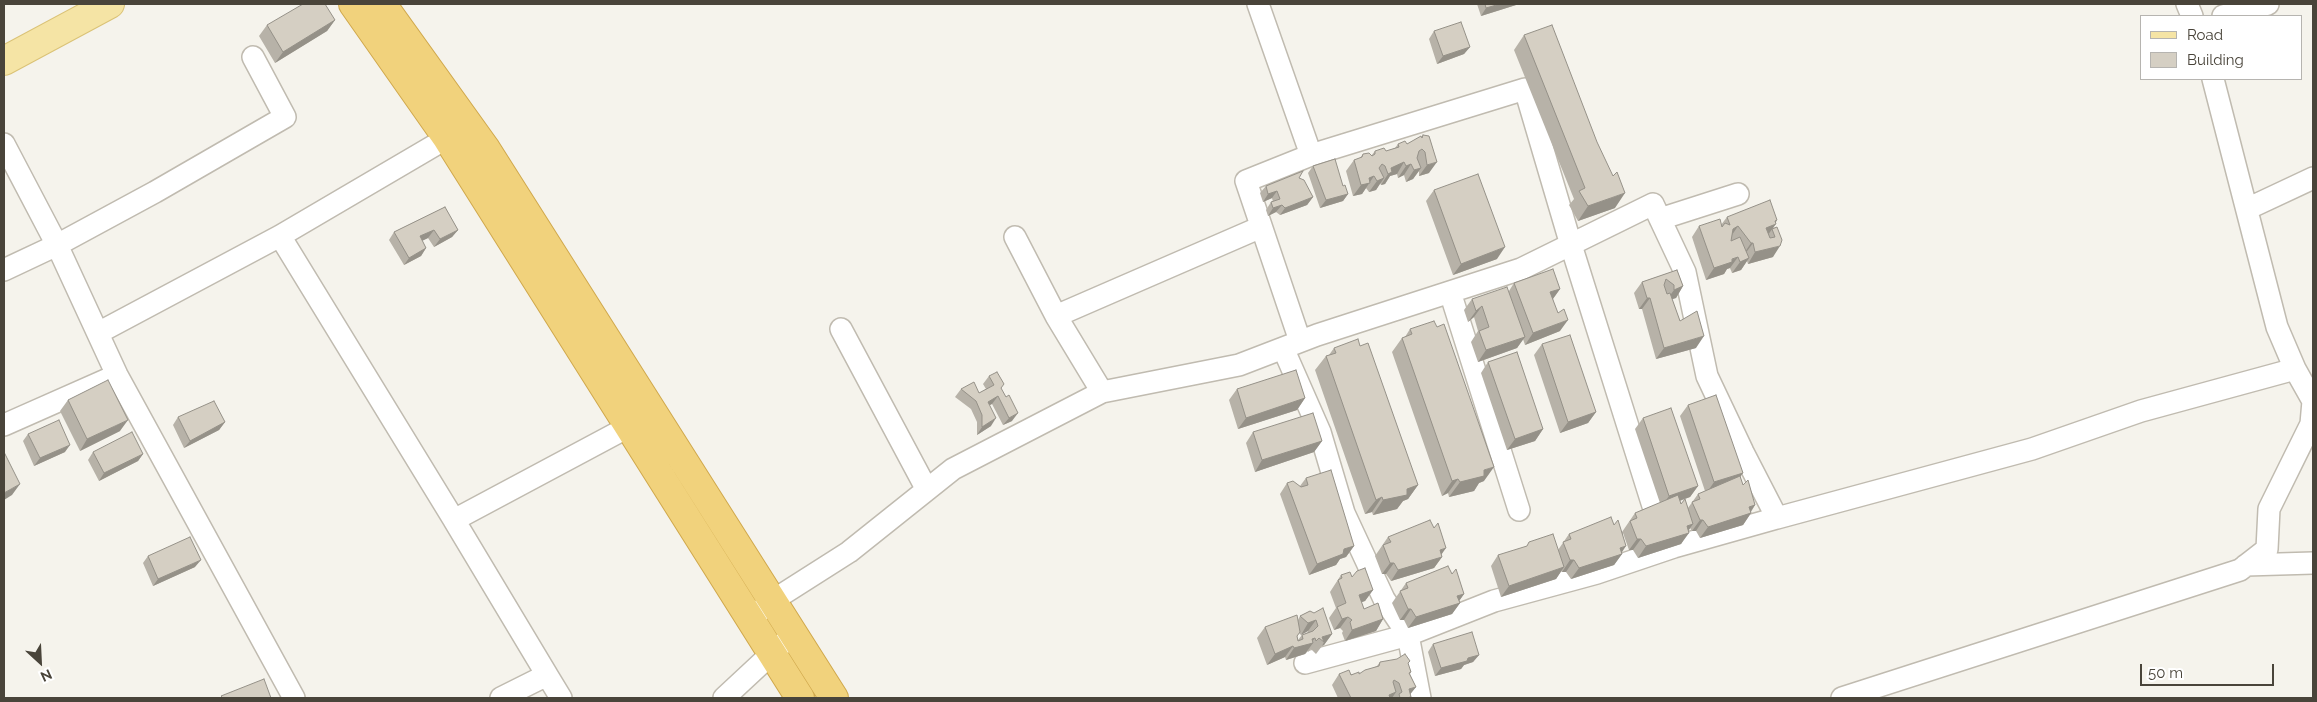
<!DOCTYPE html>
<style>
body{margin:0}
#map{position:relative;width:2317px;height:702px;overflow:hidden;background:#f5f3ec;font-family:Raleway,sans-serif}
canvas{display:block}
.frame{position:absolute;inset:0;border:5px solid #49443a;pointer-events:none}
.legend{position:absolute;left:2140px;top:15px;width:162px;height:65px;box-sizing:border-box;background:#fff;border:1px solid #b6b4b0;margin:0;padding:6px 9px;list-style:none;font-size:15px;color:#49443a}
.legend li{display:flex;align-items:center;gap:10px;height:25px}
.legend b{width:25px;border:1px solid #b6b4b0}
.north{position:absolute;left:15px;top:637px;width:50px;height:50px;-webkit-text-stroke:4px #fff;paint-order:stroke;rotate:155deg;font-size:14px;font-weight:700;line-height:20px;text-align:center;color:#49443a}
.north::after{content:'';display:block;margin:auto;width:18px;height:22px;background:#49443a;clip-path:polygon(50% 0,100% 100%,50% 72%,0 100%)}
.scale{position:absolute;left:2140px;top:664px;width:134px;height:22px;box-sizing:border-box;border:2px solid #49443a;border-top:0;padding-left:6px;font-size:15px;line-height:18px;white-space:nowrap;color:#49443a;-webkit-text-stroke:4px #fff;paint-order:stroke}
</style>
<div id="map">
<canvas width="2317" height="702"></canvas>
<div class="frame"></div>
<ul class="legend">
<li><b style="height:6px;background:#f5e4a5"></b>Road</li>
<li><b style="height:14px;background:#d5cfc3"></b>Building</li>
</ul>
<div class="north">N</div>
<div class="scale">50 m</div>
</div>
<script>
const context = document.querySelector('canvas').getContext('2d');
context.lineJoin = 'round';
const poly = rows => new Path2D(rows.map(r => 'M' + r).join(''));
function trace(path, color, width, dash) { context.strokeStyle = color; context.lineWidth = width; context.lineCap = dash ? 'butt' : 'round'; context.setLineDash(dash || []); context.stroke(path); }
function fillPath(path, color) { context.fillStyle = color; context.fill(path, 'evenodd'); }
const minor = poly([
 [1258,4,1311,155,1525,89,1571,245,1653,506],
 [2187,4,2192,16],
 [2223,16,2268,4],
 [2213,79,2277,327,2295,369,2313,401],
 [4,144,57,245,117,375,294,698],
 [2247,209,2313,178],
 [1660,219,1738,194],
 [280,236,454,520,630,426],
 [1015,237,1056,316,1102,392],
 [4,270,57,245,155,192,285,117,253,57],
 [1450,292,1519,510],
 [1056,316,1261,227],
 [841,329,926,488],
 [98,333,280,236,447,138],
 [1300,341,1246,181,1311,155],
 [1283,348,1320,432,1344,513,1384,599,1408,635,1420,698],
 [4,425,117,375],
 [454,520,547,675],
 [2246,565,2313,563],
 [750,619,772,601,849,552,953,469,1102,392,1239,365,1317,335,1521,269,1653,204,1685,272,1707,376,1743,452,1777,518,2032,449,2141,411,2295,369],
 [1305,663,1408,635,1494,601,1597,573,1674,547,1777,518],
 [501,698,547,675,561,698],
 [724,698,782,644],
 [1842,698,2240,570,2267,549,2269,509,2311,424,2313,401]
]);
const major = poly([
 [4,61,110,4]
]);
const highway = poly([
 [353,4,447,138,800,698],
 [382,4,486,149,834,698]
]);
trace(minor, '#c0bbb0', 24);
trace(major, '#dac276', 30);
trace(highway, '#d0a84c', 30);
trace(minor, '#fff', 21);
trace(major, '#f5e4a5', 28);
trace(highway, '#f1d27c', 28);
fillPath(poly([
 [1477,4,1517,4,1516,5,1481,16],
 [335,20,327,31,275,63,259,36,267,25],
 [1434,31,1470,47,1464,54,1437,64,1429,39],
 [1524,35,1615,208,1578,221,1569,205,1574,199,1514,50],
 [1423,135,1429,173,1419,176,1419,171,1413,179,1406,182,1404,175,1398,178,1397,174,1390,176,1385,184,1381,185,1380,183,1376,190,1369,192,1366,188,1362,194,1353,196,1346,171,1354,160,1360,158,1363,154,1371,156,1375,151,1386,151,1395,148,1398,144,1407,144,1422,137],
 [1313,166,1343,186,1348,194,1343,201,1320,208,1308,173],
 [1299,178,1313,197,1307,205,1280,215,1276,212,1268,216,1266,210,1271,202,1273,202,1272,198,1263,202,1260,193,1266,186],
 [1434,190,1497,259,1453,275,1426,201],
 [445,207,458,230,452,237,434,247,428,238,422,241,426,248,421,256,404,265,389,240,394,232],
 [1727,217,1777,220,1773,228,1777,227,1773,257,1748,264,1747,261,1741,270,1732,273,1730,268,1727,269,1724,274,1706,280,1692,237,1699,226,1721,225],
 [1677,270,1683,286,1676,298,1672,299,1680,321,1696,348,1656,359,1642,309,1639,309,1634,293,1642,282],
 [1514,283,1560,289,1553,299,1560,331,1525,345,1523,339,1517,348,1478,362,1471,342,1478,331,1474,317,1468,322,1464,310,1472,299,1509,291],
 [1410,329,1484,481,1479,483,1474,491,1449,497,1448,493,1442,496,1392,352,1402,338,1405,337],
 [1542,344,1596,412,1588,423,1560,433,1534,355],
 [1334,348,1418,485,1408,499,1403,501,1397,509,1373,515,1372,512,1365,514,1315,370,1326,356,1329,355],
 [1488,362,1543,429,1535,441,1507,450,1481,373],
 [989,376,1001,388,1012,421,1003,425,992,404,989,405,991,426,977,435,977,422,971,409,955,397,961,389,979,393,986,389,983,384],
 [1237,389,1305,398,1297,410,1238,429,1229,400],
 [68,400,120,431,80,451,60,411],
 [1688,405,1743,473,1740,476,1743,485,1755,505,1751,512,1751,513,1743,525,1700,538,1696,531,1692,531,1690,528,1681,544,1638,558,1633,550,1629,550,1623,533,1622,554,1614,565,1571,579,1566,572,1562,572,1562,570,1556,579,1501,597,1491,566,1498,555,1558,550,1569,534,1614,525,1622,532,1635,513,1660,503,1635,429,1643,418,1698,486,1690,497,1685,499,1688,508,1698,494,1705,491,1680,416],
 [1685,499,1681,504,1680,501],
 [178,417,225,422,219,430,184,448,173,425],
 [1253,432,1322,441,1314,452,1255,472,1246,443],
 [28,434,65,452,34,466,23,441],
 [93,452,143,454,138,461,99,481,88,460],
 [1306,478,1354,546,1346,557,1340,559,1336,565,1309,575,1280,494,1287,483,1300,486],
 [1388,537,1441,555,1442,557,1434,568,1391,581,1386,574,1382,574,1375,556],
 [148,556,195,567,153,586,143,563],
 [1452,574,1464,594,1459,601,1460,603,1452,614,1408,628,1404,620,1400,620,1392,603,1406,583],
 [1341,575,1352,577,1373,590,1365,601,1361,602,1364,609,1383,619,1376,631,1345,641,1342,633,1343,631,1340,628,1334,630,1329,618,1336,608,1330,592],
 [1310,611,1332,634,1324,645,1322,646,1316,654,1311,649,1308,652,1308,651,1305,654,1286,660,1285,657,1267,665,1257,638,1265,627,1298,620,1300,616],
 [1308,631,1308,632,1302,635,1298,640,1297,636,1299,633,1301,635],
 [1433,644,1479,655,1473,662,1464,665,1461,669,1435,676,1428,652],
 [1380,662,1408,664,1411,672,1410,674,1416,687,1410,694,1410,698,1393,698,1392,697,1392,698,1338,698,1332,685,1339,674,1359,674,1377,666]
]), '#b7b2a8');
fillPath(poly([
 [1500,4,1517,4,1516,5,1481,16,1486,8],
 [335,20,327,31,275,63,283,52],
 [1470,47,1464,54,1437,64,1443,56],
 [1404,162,1397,174,1390,176,1385,184,1381,185,1388,174,1391,168],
 [1437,162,1429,173,1419,176,1427,165],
 [1411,164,1404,175,1398,178,1406,166],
 [1421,168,1413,179,1406,182,1414,170],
 [1374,176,1362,194,1353,196,1361,185,1369,178],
 [1384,178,1376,190,1369,192,1377,181],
 [1277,191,1272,198,1263,202,1268,194],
 [1625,193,1615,208,1578,221,1588,206],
 [1348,194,1343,201,1320,208,1326,200],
 [1313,197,1307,205,1280,215,1285,208],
 [1282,205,1276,212,1268,216,1273,208],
 [1777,220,1774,225,1776,224,1767,236,1766,228,1775,221],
 [1738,226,1730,238,1733,229],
 [434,230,428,238,415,244,420,236],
 [458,230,452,237,434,247,440,239],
 [1751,243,1753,243,1745,254,1743,255],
 [1780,246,1773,257,1748,264,1755,252],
 [1505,247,1497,259,1453,275,1461,264],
 [426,248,421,256,404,265,409,258],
 [1738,257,1730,268,1727,269,1724,274,1706,280,1714,268],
 [1749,258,1741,270,1732,273,1740,262],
 [1683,286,1676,298,1666,301,1674,290],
 [1560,289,1552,300,1550,292],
 [1647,298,1650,298,1642,309,1639,309],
 [1482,306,1474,317,1468,322,1476,311],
 [1568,320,1560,331,1525,345,1533,333],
 [1704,336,1696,348,1656,359,1664,348],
 [1525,337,1517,348,1478,362,1486,350],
 [998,396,992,404,982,409,988,402],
 [1305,398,1297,410,1238,429,1246,418],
 [1596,412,1588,423,1560,433,1568,422],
 [1018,413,1012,421,1003,425,1009,418],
 [996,418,991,426,977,435,982,427],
 [128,420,120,431,80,451,87,439],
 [225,422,219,430,184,448,190,441],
 [1543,429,1535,441,1507,450,1515,439],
 [1322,441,1314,452,1255,472,1262,460],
 [70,445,65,452,34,466,40,458],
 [143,454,138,461,99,481,104,473],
 [1494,467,1484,481,1479,483,1474,491,1449,497,1460,482,1484,470],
 [1743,473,1735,484,1706,494,1714,482],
 [1458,479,1448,493,1442,496,1452,481],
 [20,484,12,495,4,500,4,493],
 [1418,485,1408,499,1403,501,1397,509,1373,515,1383,500,1407,489],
 [1698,486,1690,497,1661,507,1669,496],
 [1382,497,1372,512,1365,514,1376,500],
 [1755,505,1749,514,1751,513,1743,525,1700,538,1708,527,1749,507],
 [1700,520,1703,520,1696,531,1692,531],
 [1693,524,1686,534,1689,533,1681,544,1638,558,1646,546,1687,526],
 [1637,539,1641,539,1633,550,1629,550],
 [1354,546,1346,557,1340,559,1336,565,1309,575,1317,564,1344,549],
 [1626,546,1620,555,1622,554,1614,565,1571,579,1579,568,1620,548],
 [1446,548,1439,558,1442,557,1434,568,1391,581,1398,570,1440,550],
 [201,560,195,567,153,586,158,579],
 [1570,560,1574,560,1566,572,1562,572],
 [1390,563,1394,563,1386,574,1382,574],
 [1564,567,1556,579,1501,597,1509,586],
 [1373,590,1365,601,1351,606,1359,595],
 [1464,594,1457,604,1460,603,1452,614,1408,628,1416,617,1457,596],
 [1408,609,1411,609,1404,620,1400,620],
 [1348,617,1340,628,1334,630,1342,619],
 [1383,619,1376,631,1345,641,1352,630],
 [1316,620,1308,631,1301,635,1308,623],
 [1332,634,1324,645,1322,646,1324,642,1322,637],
 [1315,638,1311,643,1313,643,1305,654,1286,660,1294,648,1312,639],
 [1293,646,1285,657,1267,665,1275,654],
 [1479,655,1473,662,1464,665,1461,669,1435,676,1441,668,1468,658],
 [1416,687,1408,697,1411,697,1410,698,1402,698,1409,689],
 [1396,692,1392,698,1387,698,1389,695]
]), '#959188');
const building = poly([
 [303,4,325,4,335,20,283,52,267,25,303,4],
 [1485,4,1500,4,1486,8,1485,4],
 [1461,22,1470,47,1443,56,1434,31,1461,22],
 [1552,25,1597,142,1613,176,1617,172,1625,193,1588,206,1579,191,1585,188,1524,35,1552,25],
 [1423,135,1429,136,1437,162,1427,165,1425,152,1422,149,1419,151,1417,158,1421,168,1414,170,1411,164,1406,166,1404,162,1391,168,1392,172,1388,174,1385,166,1382,164,1379,168,1384,178,1377,181,1374,176,1369,178,1370,183,1361,185,1354,160,1362,157,1363,154,1369,153,1372,156,1375,154,1375,151,1384,148,1386,151,1399,147,1398,144,1405,141,1407,144,1421,136,1422,138,1423,135],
 [1335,159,1343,186,1345,185,1348,194,1326,200,1313,166,1335,159],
 [1303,171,1299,178,1304,180,1313,197,1285,208,1282,205,1273,208,1271,202,1280,199,1277,191,1268,194,1266,186,1303,171],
 [1478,174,1505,247,1461,264,1434,190,1478,174],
 [1770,200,1777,220,1775,221,1776,224,1766,228,1770,238,1775,237,1772,229,1777,227,1782,240,1780,246,1755,252,1753,243,1751,243,1738,226,1733,229,1731,241,1740,237,1749,258,1740,262,1738,257,1732,259,1732,262,1714,268,1699,226,1720,219,1722,227,1725,223,1730,225,1727,217,1770,200],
 [445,207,458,230,440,239,434,230,420,236,426,248,409,258,394,232,445,207],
 [1553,269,1560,289,1550,292,1558,313,1564,309,1568,320,1533,333,1514,283,1553,269],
 [1677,270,1683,286,1674,290,1674,285,1666,279,1664,285,1667,294,1670,293,1680,321,1697,311,1704,336,1664,348,1650,298,1647,298,1642,282,1677,270],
 [1507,287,1525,337,1486,350,1479,331,1489,327,1482,306,1476,311,1472,299,1507,287],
 [1434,321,1437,327,1444,324,1494,467,1484,470,1484,476,1460,482,1458,479,1452,481,1402,338,1412,334,1410,329,1434,321],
 [1570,335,1596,412,1568,422,1542,344,1570,335],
 [1358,339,1360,346,1368,343,1418,485,1407,489,1407,495,1383,500,1382,497,1376,500,1326,356,1336,353,1334,348,1358,339],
 [1517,352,1543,429,1515,439,1488,362,1517,352],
 [1296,370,1305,398,1246,418,1237,389,1296,370],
 [997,372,1004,384,1001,388,1006,397,1009,395,1018,413,1009,418,998,396,988,402,996,418,982,427,982,415,976,401,961,389,974,382,979,393,994,385,989,376,997,372],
 [108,380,128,420,87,439,68,400,108,380],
 [1716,395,1743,473,1714,482,1688,405,1716,395],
 [214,401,225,422,190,441,178,417,214,401],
 [1671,408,1698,486,1669,496,1643,418,1671,408],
 [1313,413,1322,441,1262,460,1253,432,1313,413],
 [59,420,70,445,40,458,28,434,59,420],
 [132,432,143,454,104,473,93,452,132,432],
 [4,452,20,484,4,493,4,452],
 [1331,470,1354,546,1344,549,1343,554,1317,564,1287,483,1293,481,1301,487,1308,485,1306,478,1331,470],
 [1740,476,1743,485,1748,480,1755,505,1749,507,1751,513,1708,527,1703,520,1700,520,1692,502,1700,499,1698,494,1740,476],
 [1678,495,1681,504,1685,499,1693,524,1687,526,1689,533,1646,546,1641,539,1637,539,1630,521,1637,518,1635,513,1678,495],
 [1611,517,1614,525,1618,520,1626,546,1620,548,1622,554,1579,568,1574,560,1570,560,1563,542,1571,539,1569,534,1611,517],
 [1430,520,1434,528,1438,523,1446,548,1440,550,1442,557,1398,570,1394,563,1390,563,1383,545,1391,542,1388,537,1430,520],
 [1553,534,1564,567,1509,586,1498,555,1527,546,1529,542,1553,534],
 [190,537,201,560,158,579,148,556,190,537],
 [1448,566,1452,574,1456,569,1464,594,1457,596,1460,603,1416,617,1411,609,1408,609,1400,591,1408,588,1406,583,1448,566],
 [1365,568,1373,590,1359,595,1364,609,1378,603,1383,619,1352,630,1350,622,1352,620,1348,617,1342,619,1337,607,1346,603,1338,580,1342,578,1341,575,1350,572,1352,577,1357,571,1365,568],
 [1323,608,1332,634,1322,637,1324,642,1319,638,1316,641,1315,638,1312,639,1313,643,1294,648,1293,646,1275,654,1265,627,1297,615,1300,632,1297,636,1298,641,1303,639,1302,635,1313,631,1318,626,1316,620,1308,623,1300,616,1310,611,1314,613,1323,608],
 [1472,632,1479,655,1468,658,1467,661,1441,668,1433,644,1472,632],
 [1405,654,1410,661,1408,663,1411,672,1409,673,1416,687,1409,689,1411,697,1406,698,1400,698,1399,694,1402,692,1399,683,1394,680,1393,682,1396,692,1389,695,1390,698,1351,698,1339,674,1349,670,1351,675,1359,672,1359,674,1365,670,1379,666,1380,662,1397,659,1405,654],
 [264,679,271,698,223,698,221,696,264,679]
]);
fillPath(building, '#d5cfc3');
trace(building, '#959188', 1);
</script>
